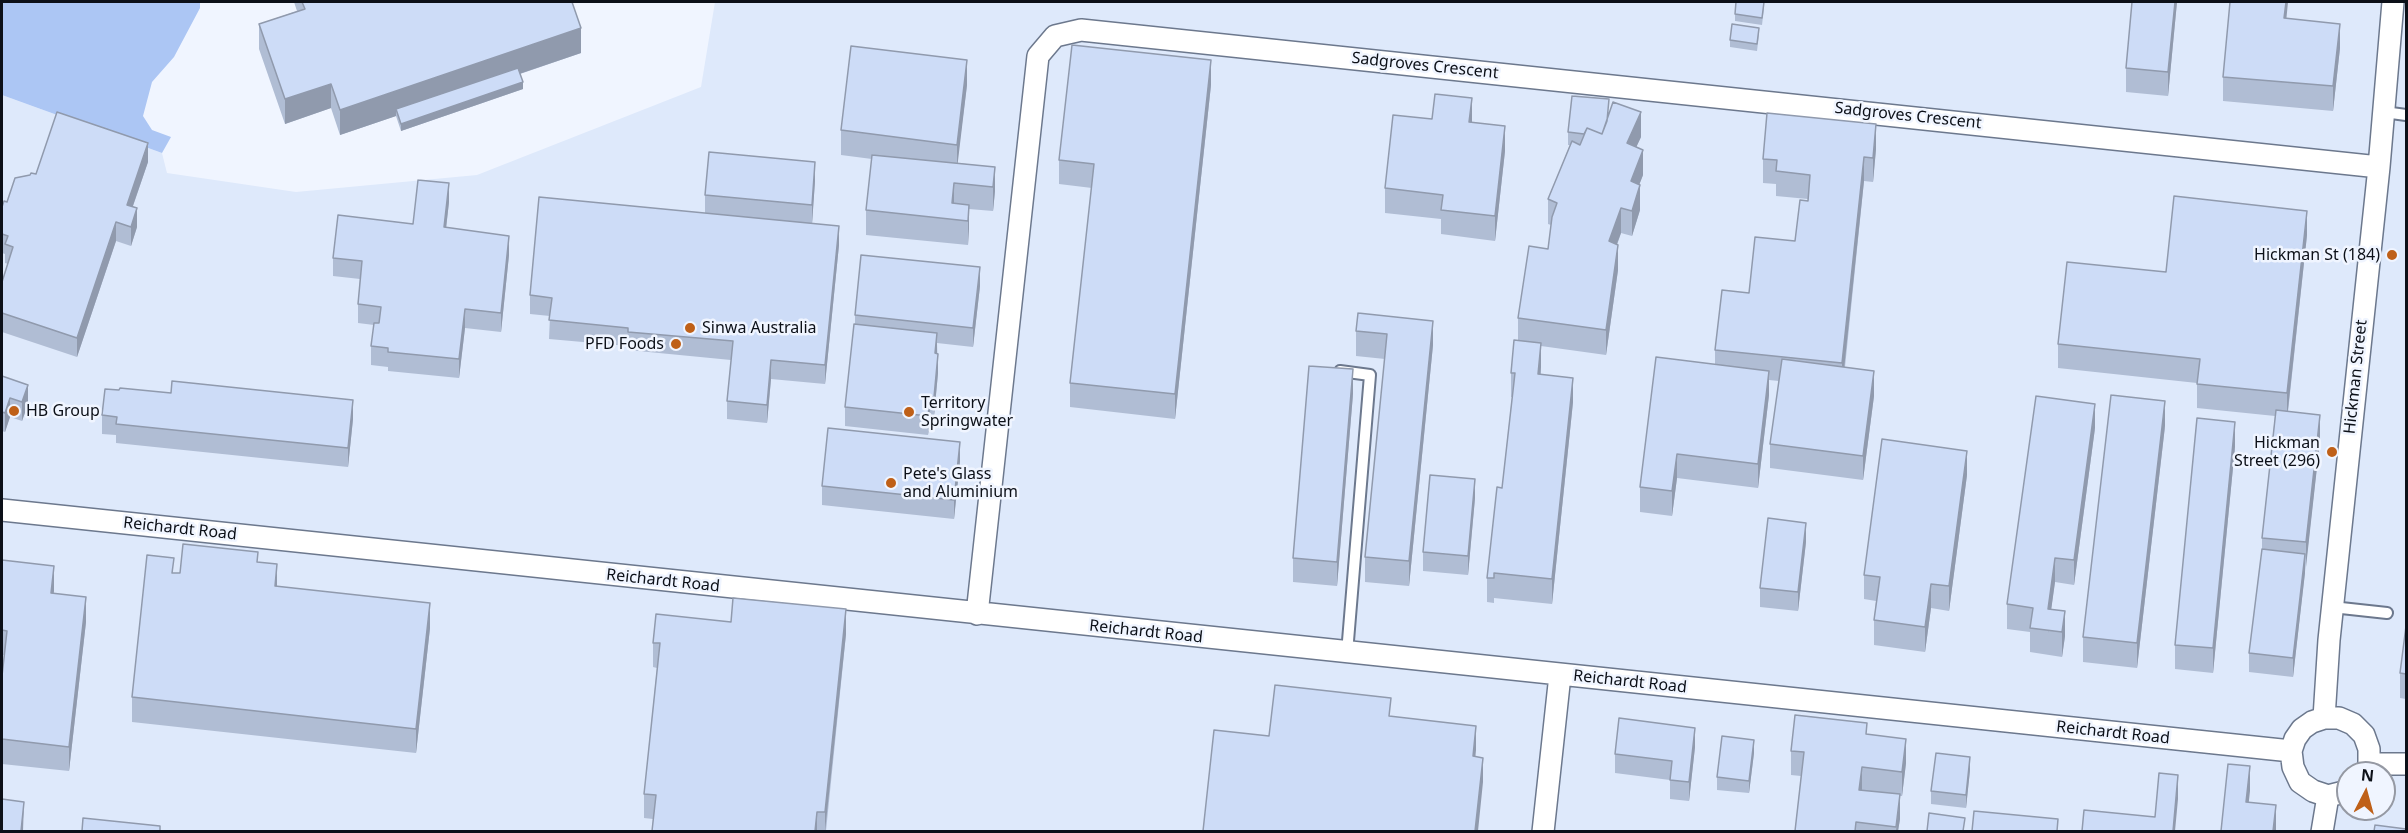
<!DOCTYPE html>
<style>
body{margin:0}
#map{position:relative;width:2408px;height:833px;overflow:hidden;background:#f0f5ff;font-family:"Noto Sans",sans-serif}
canvas{display:block}
.frame{position:absolute;inset:0;border:3px solid #0c1018;pointer-events:none}
.north{position:absolute;left:2336px;top:761px;width:60px;height:60px;box-sizing:border-box;background:#f0f5ff;border:2px solid #9599a3;border-radius:50%;rotate:6deg;font-size:16px;font-weight:700;line-height:24px;text-align:center;color:#0c1018}
.north::after{content:'';display:block;margin:auto;width:21px;height:27px;background:#bf6018;clip-path:polygon(50% 0,100% 100%,50% 72%,0 100%)}
</style>
<div id="map">
<canvas width="2408" height="833"></canvas>
<div class="frame"></div>
<div class="north">N</div>
</div>
<script>
const context = document.querySelector('canvas').getContext('2d');
context.lineJoin = 'round';
function fillPath(path, color) { context.fillStyle = color; context.fill(path, 'evenodd'); }
const poly = rows => new Path2D(rows.map(r => 'M' + r).join(''));
function trace(path, color, width, dash) { context.strokeStyle = color; context.lineWidth = width; context.lineCap = dash ? 'butt' : 'round'; context.setLineDash(dash || []); context.stroke(path); }
function write(font, color, halo, rows, align = 'center') {
  context.font = font + ' "Noto Sans",sans-serif'; context.lineWidth = 5; context.setLineDash([]); context.textBaseline = 'middle'; context.strokeStyle = halo; context.fillStyle = color; for (const [text, x, y, turn = 0] of rows) {
    context.save(); context.translate(x, y); context.rotate((+turn || 0) * Math.PI / 180); context.textAlign = isNaN(turn) ? turn : align; if (halo) context.strokeText(text, 0, 0); context.fillText(text, 0, 0); context.restore();
  }
}
fillPath(poly([
 [715,2,2406,2,2406,831,2,831,2,95,162,153,167,173,296,192,477,175,701,87],
 [2348,773,2384,773,2384,809,2348,809]
]), '#dee9fb');
fillPath(poly([
 [2,2,200,2,200,8,174,57,152,82,143,116,152,130,171,137,162,153,2,95]
]), '#acc6f4');
const lane = poly([
 [2384,112,2406,115],
 [1340,371,1370,375,1347,653],
 [2332,607,2387,613]
]);
const street = poly([
 [2,510,2291,751],
 [977,614,1038,56,1055,36,1081,30,2379,167],
 [2324,718,2329,640,2379,167,2393,2],
 [2369,764,2406,764],
 [2348,791,2328,796,2313,791,2300,782,2293,767,2291,751,2295,739,2302,729,2312,722,2324,718,2339,718,2353,724,2364,735,2369,749,2369,764,2366,773],
 [1543,832,1560,675],
 [2322,832,2328,796]
]);
trace(lane, '#6c788d', 14);
trace(street, '#6c788d', 24);
trace(lane, '#fff', 10);
trace(street, '#fff', 21);
fillPath(poly([
 [294,2,572,2,581,53,520,74,523,89,401,131,396,116,340,135,331,108,285,124,259,49,259,24,297,11],
 [2132,2,2177,2,2168,96,2126,92,2126,68],
 [1764,8,1762,25,1735,21,1735,14],
 [1759,34,1757,51,1730,47,1730,40],
 [2340,48,2333,111,2223,101,2223,77],
 [967,85,957,163,995,167,995,191,993,211,969,209,968,245,866,235,866,210,872,159,841,155,841,130],
 [1211,85,1175,419,1070,407,1070,383,1092,188,1059,184,1059,160],
 [1608,115,1641,137,1636,147,1643,175,1639,185,1640,210,1632,236,1621,233,1617,245,1618,270,1606,355,1541,346,1541,374,1573,402,1552,604,1494,598,1494,603,1487,602,1487,578,1502,488,1512,397,1511,397,1511,373,1518,340,1518,318,1548,249,1551,225,1548,224,1548,199,1570,145,1568,145,1568,132],
 [1432,119,1472,122,1505,151,1495,241,1441,234,1441,219,1385,213,1385,188],
 [1876,149,1873,182,1864,181,1845,367,1874,396,1863,480,1770,468,1770,444,1779,381,1769,380,1769,395,1758,488,1677,478,1672,516,1640,512,1640,487,1715,364,1715,350,1749,293,1795,241,1808,199,1776,196,1776,184,1763,183,1763,159],
 [148,162,133,206,137,227,131,246,116,241,77,357,2,332,2,282,8,264,5,263,5,254,2,253,2,207,36,174],
 [815,181,812,223,839,245,825,384,771,379,767,423,727,419,727,401,731,360,628,350,628,346,549,339,550,316,530,314,530,295,705,213,705,195],
 [449,202,446,228,509,255,501,332,465,328,459,378,388,371,388,367,371,365,371,346,374,325,358,323,358,304,360,279,333,276,333,258,413,224],
 [2307,235,2288,412,2320,440,2293,677,2249,672,2249,653,2262,549,2262,538,2275,416,2197,408,2197,383,2058,368,2058,344,2166,272],
 [980,286,973,347,937,343,938,373,934,416,930,416,928,435,845,426,845,407,855,324,855,315],
 [1433,321,1433,345,1409,586,1365,582,1365,557,1385,359,1356,356,1356,331],
 [2,376,28,404,22,421,10,417,5,432,2,431],
 [1353,394,1337,586,1293,582,1293,558],
 [102,415,353,419,348,467,116,443,116,435,102,434],
 [2165,426,2137,668,2083,662,2083,637],
 [2095,428,2074,585,2055,582,2051,609,2065,636,2062,657,2030,652,2030,632,2007,629,2007,604],
 [2235,447,2213,673,2175,669,2175,645],
 [960,461,954,519,822,505,822,486],
 [1967,475,1949,611,1931,608,1925,652,1874,645,1874,620,1876,601,1864,599,1864,575],
 [1475,498,1468,575,1423,571,1423,552],
 [1806,542,1798,611,1760,607,1760,588],
 [2,560,54,594,86,622,69,771,2,764,2,676,4,655,2,655],
 [258,562,277,586,430,628,416,753,132,722,132,697,174,573,180,573],
 [2406,626,2406,699,2400,698,2400,673],
 [846,634,826,831,652,831,653,819,644,818,644,794,657,668,653,667,653,643],
 [1867,735,1906,763,1902,796,1900,796,1900,819,1898,831,1795,831,1801,776,1791,775,1791,751],
 [1695,747,1689,801,1670,799,1670,780,1615,773,1615,754],
 [1754,753,1749,793,1717,790,1717,777],
 [1970,770,1966,808,1931,804,1931,791]
]), '#b0bdd4');
fillPath(poly([
 [2175,2,2177,2,2168,96,2168,72],
 [2286,2,2288,2,2284,43,2284,18],
 [2340,24,2340,48,2333,111,2333,86],
 [581,28,581,53,398,115,396,109,396,116,340,135,340,110],
 [967,60,967,85,957,169,957,145],
 [1211,60,1211,85,1175,419,1175,394],
 [523,82,523,89,401,131,401,124],
 [331,84,331,108,285,124,285,99],
 [1472,98,1472,123,1469,122],
 [1641,112,1641,137,1627,167,1627,143],
 [1876,124,1876,149,1873,182,1873,158],
 [1505,126,1505,151,1495,241,1495,216],
 [148,143,148,162,127,223,127,205],
 [1643,150,1643,175,1631,206,1631,181],
 [1864,157,1864,181,1842,388,1842,363],
 [815,162,815,181,812,224,812,205],
 [995,167,995,191,993,211,993,187],
 [449,183,449,202,444,246,444,227],
 [954,183,954,208,952,203],
 [1640,185,1640,210,1632,236,1632,211],
 [969,205,969,229,968,245,968,221],
 [137,208,137,227,131,246,131,227],
 [1621,208,1621,233,1609,265,1609,241],
 [2307,211,2307,235,2287,418,2287,393],
 [116,222,116,241,77,357,77,338],
 [839,226,839,245,825,384,825,365],
 [509,236,509,255,501,332,501,313],
 [1618,245,1618,270,1606,355,1606,330],
 [980,267,980,286,973,347,973,328],
 [465,309,465,328,459,378,459,359],
 [1433,321,1433,345,1409,586,1409,561],
 [937,333,937,352,935,372,935,353],
 [1541,343,1541,367,1538,398,1538,374],
 [938,354,938,373,934,416,934,397],
 [771,360,771,379,767,423,767,405],
 [1353,369,1353,394,1337,586,1337,562],
 [1769,371,1769,395,1758,488,1758,464],
 [1874,371,1874,396,1863,480,1863,456],
 [1573,378,1573,402,1552,604,1552,579],
 [28,385,28,404,22,421,22,402],
 [930,397,930,416,928,435,928,416],
 [10,398,10,417,5,432,5,413],
 [353,400,353,419,348,467,348,448],
 [2165,401,2165,426,2137,668,2137,643],
 [2095,404,2095,428,2074,585,2074,560],
 [2320,415,2320,440,2306,567,2306,542],
 [2235,422,2235,447,2213,673,2213,648],
 [960,442,960,461,954,519,954,500],
 [1967,451,1967,475,1949,611,1949,586],
 [1677,454,1677,478,1672,516,1672,491],
 [1475,479,1475,498,1468,575,1468,556],
 [1806,523,1806,542,1798,611,1798,592],
 [2305,554,2305,573,2293,677,2293,658],
 [2055,558,2055,582,2048,633,2048,609],
 [277,564,277,589,275,586],
 [54,566,54,591,51,618,51,593],
 [1931,584,1931,608,1925,652,1925,627],
 [86,597,86,622,69,771,69,747],
 [430,603,430,628,416,753,416,729],
 [846,609,846,634,825,831,825,812],
 [2065,611,2065,636,2062,657,2062,632],
 [1476,726,1476,750,1473,781,1473,756],
 [1695,728,1695,747,1689,801,1689,782],
 [1906,739,1906,763,1902,796,1902,772],
 [1754,740,1754,753,1749,793,1749,781],
 [1970,757,1970,770,1966,808,1966,795],
 [1483,758,1483,782,1478,831,1475,831],
 [2250,766,2250,791,2246,827,2246,802],
 [1862,767,1862,792,1859,790],
 [2178,775,2178,799,2175,831,2173,831],
 [1900,794,1900,819,1898,831,1896,831],
 [24,802,23,831,21,831],
 [2276,805,2276,831,2273,831],
 [817,812,817,831,815,831]
]), '#909aad');
const building = poly([
 [302,2,572,2,581,28,340,110,331,84,285,99,259,24,305,9,302,2],
 [1736,2,1764,2,1762,18,1735,14,1736,2],
 [2132,2,2175,2,2168,72,2126,68,2132,2],
 [2230,2,2286,2,2284,18,2340,24,2333,86,2223,77,2230,2],
 [1732,24,1759,28,1757,44,1730,40,1732,24],
 [1072,45,1211,60,1175,394,1070,383,1094,164,1059,160,1072,45],
 [851,46,967,60,957,145,841,130,851,46],
 [518,68,523,82,401,124,396,109,518,68],
 [1435,94,1472,98,1469,122,1505,126,1495,216,1441,210,1443,195,1385,188,1393,115,1432,119,1435,94],
 [1572,96,1609,99,1607,121,1602,134,1587,128,1584,134,1568,132,1572,96],
 [1613,102,1641,112,1627,143,1643,150,1631,181,1640,185,1632,211,1621,208,1609,241,1618,245,1606,330,1518,318,1529,246,1548,249,1552,217,1557,203,1548,199,1572,141,1580,145,1587,128,1602,134,1613,102],
 [57,112,148,143,127,205,137,208,131,227,116,222,77,338,2,313,2,282,13,247,5,244,8,236,2,234,2,207,4,201,7,202,15,178,30,175,31,173,36,174,57,112],
 [1767,113,1876,124,1873,158,1864,157,1842,363,1715,350,1722,290,1749,293,1755,237,1795,241,1800,200,1808,201,1810,175,1776,171,1777,160,1763,159,1767,113],
 [709,152,815,162,812,205,705,195,709,152],
 [872,155,995,167,993,187,954,183,952,203,969,205,968,221,866,210,872,155],
 [418,180,449,183,444,227,509,236,501,313,465,309,459,359,388,352,388,348,371,346,374,323,379,323,381,307,358,304,362,261,333,258,338,215,413,224,418,180],
 [2174,196,2307,211,2287,393,2197,384,2200,359,2058,344,2067,262,2166,272,2174,196],
 [539,197,839,226,825,365,771,360,767,405,727,401,733,341,628,332,628,328,549,320,552,298,530,295,539,197],
 [861,255,980,267,973,328,855,315,861,255],
 [1358,313,1433,321,1409,561,1365,557,1387,334,1356,331,1358,313],
 [854,324,937,333,935,353,938,354,934,397,930,397,928,416,845,407,854,324],
 [1514,340,1541,343,1538,374,1573,378,1552,579,1494,573,1494,578,1487,578,1497,487,1502,488,1515,373,1511,373,1514,340],
 [1656,357,1769,371,1758,464,1677,454,1672,491,1640,487,1656,357],
 [1782,359,1874,371,1863,456,1770,444,1782,359],
 [1309,366,1353,369,1337,562,1293,558,1309,366],
 [2,376,28,385,22,402,10,398,5,413,2,412,2,376],
 [172,381,353,400,348,448,116,424,117,417,102,415,105,389,119,390,120,388,171,393,172,381],
 [2111,395,2165,401,2137,643,2083,637,2111,395],
 [2036,396,2095,404,2074,560,2055,558,2048,609,2065,611,2062,632,2030,628,2033,608,2007,604,2036,396],
 [2276,410,2320,415,2306,542,2262,538,2276,410],
 [2197,418,2235,422,2213,648,2175,645,2197,418],
 [828,428,960,442,954,500,822,486,828,428],
 [1882,439,1967,451,1949,586,1931,584,1925,627,1874,620,1880,577,1864,575,1882,439],
 [1430,475,1475,479,1468,556,1423,552,1430,475],
 [1768,518,1806,523,1798,592,1760,588,1768,518],
 [183,544,258,552,257,562,277,564,275,586,430,603,416,729,132,697,147,555,174,558,172,573,180,573,183,544],
 [2262,549,2305,554,2293,658,2249,653,2262,549],
 [2,560,54,566,51,593,86,597,69,747,2,739,2,676,7,631,2,630,2,560],
 [733,598,846,609,825,812,817,812,815,831,652,831,656,795,644,794,660,643,653,643,656,614,731,622,733,598],
 [2406,626,2406,674,2400,673,2406,626],
 [1275,685,1391,698,1389,716,1476,726,1473,756,1483,758,1475,831,1203,831,1214,730,1269,736,1275,685],
 [1795,715,1867,723,1866,734,1906,739,1902,772,1862,767,1859,790,1900,794,1896,827,1856,822,1855,831,1795,831,1804,752,1791,751,1795,715],
 [1619,718,1695,728,1689,782,1670,780,1672,761,1615,754,1619,718],
 [1722,736,1754,740,1749,781,1717,777,1722,736],
 [1936,753,1970,757,1966,795,1931,791,1936,753],
 [2228,764,2250,766,2246,802,2276,805,2273,831,2221,831,2228,764],
 [2159,773,2178,775,2173,831,2082,831,2084,810,2155,817,2159,773],
 [2,799,24,802,21,831,2,831,2,799],
 [1974,811,2058,819,2057,831,1972,831,1974,811],
 [1929,813,1965,818,1963,831,1927,831,1929,813],
 [83,818,160,826,160,831,82,831,83,818],
 [2375,825,2406,829,2406,831,2374,831,2375,825]
]);
fillPath(building, '#cddcf7');
trace(building, '#909aad', 1.5);
for (const [x, y, r, color] of [
 [2392,255,6,"#bf6018"],
 [690,328,6,"#bf6018"],
 [676,344,6,"#bf6018"],
 [14,411,6,"#bf6018"],
 [909,412,6,"#bf6018"],
 [2332,452,6,"#bf6018"],
 [891,483,6,"#bf6018"]
]) { const dot = new Path2D(); dot.arc(x, y, r, 0, 2 * Math.PI); context.fillStyle = color; context.fill(dot); trace(dot, '#f0f5ff', 2); }
write('16px', '#0c1018', '#f0f5ff', [
 ["Sadgroves Crescent",1425,66,6],
 ["Sadgroves Crescent",1908,116,6],
 ["Hickman Street",2356,377,-84],
 ["Reichardt Road",180,529,6],
 ["Reichardt Road",663,581,6],
 ["Reichardt Road",1146,632,6],
 ["Reichardt Road",1630,682,6],
 ["Reichardt Road",2113,733,6]
]);
write('16px', '#0c1018', '#f0f5ff', [
 ["Hickman St (184)",2380,255,"right"],
 ["Sinwa Australia",702,328],
 ["PFD Foods",664,344,"right"],
 ["Territory",921,403],
 ["Springwater",921,421],
 ["HB Group",26,411],
 ["Hickman",2320,443,"right"],
 ["Street (296)",2320,461,"right"],
 ["Pete's Glass",903,474],
 ["and Aluminium",903,492]
], 'left');
</script>
